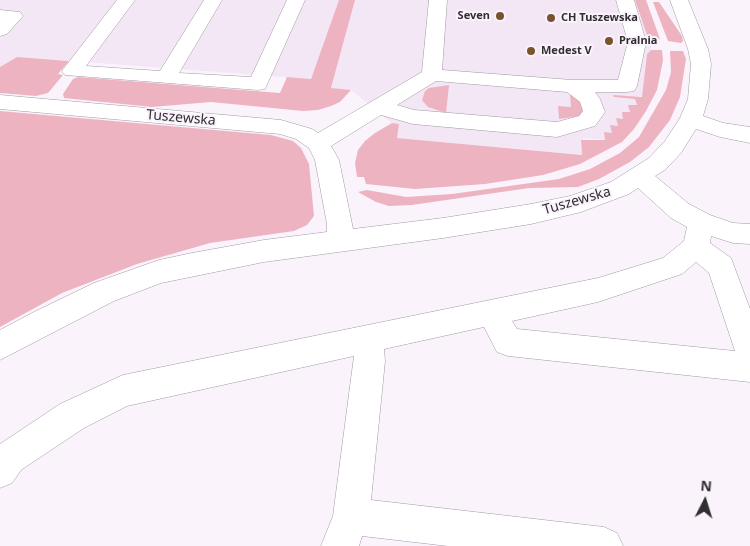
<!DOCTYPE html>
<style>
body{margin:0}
#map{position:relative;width:750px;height:546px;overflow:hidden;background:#faf3fb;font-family:"Noto Sans",sans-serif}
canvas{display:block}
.north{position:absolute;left:680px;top:476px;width:50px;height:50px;-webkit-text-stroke:4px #faf3fb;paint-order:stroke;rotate:5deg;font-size:14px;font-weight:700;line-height:20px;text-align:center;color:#322f32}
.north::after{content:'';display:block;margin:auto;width:18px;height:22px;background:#322f32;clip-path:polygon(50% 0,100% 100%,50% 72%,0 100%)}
</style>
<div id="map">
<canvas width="750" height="546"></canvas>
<div class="north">N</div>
</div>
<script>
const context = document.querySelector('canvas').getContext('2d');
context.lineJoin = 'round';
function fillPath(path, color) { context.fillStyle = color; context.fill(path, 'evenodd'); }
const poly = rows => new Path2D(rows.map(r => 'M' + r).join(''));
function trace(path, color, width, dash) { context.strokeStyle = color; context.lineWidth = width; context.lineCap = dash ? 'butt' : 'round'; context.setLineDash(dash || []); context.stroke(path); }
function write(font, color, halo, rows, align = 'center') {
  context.font = font + ' "Noto Sans",sans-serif'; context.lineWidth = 4; context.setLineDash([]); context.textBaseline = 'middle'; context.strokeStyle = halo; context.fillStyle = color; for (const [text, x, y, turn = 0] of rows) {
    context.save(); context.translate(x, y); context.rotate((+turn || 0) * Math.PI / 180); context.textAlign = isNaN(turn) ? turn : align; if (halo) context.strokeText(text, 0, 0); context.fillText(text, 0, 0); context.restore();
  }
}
fillPath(poly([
 [0,0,339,0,311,79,18,57,0,67],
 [355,0,635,0,647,35,651,37,651,50,647,54,643,96,614,97,635,99,637,105,606,140,584,138,580,142,583,155,397,138,399,124,392,123,351,90,331,88]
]), '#f3e7f5');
fillPath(poly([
 [339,0,355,0,331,88,351,90,340,102,331,106,318,110,303,111,211,102,152,107,64,98,63,94,73,79,78,77,280,93,287,77,311,79],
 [635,0,646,0,660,39,647,35],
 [653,2,659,2,682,36,683,41,681,43,668,41],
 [651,50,662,50,663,60,657,90,646,111,634,129,622,142,580,164,543,175,485,184,415,189,366,184,364,177,357,177,355,163,358,150,365,141,375,133,392,123,399,124,397,138,582,155,581,140,605,140,604,132,612,133,610,125,618,126,616,118,623,119,622,112,630,112,628,105,637,105,635,99,614,97,613,95,642,97,647,54],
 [670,51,683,51,686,59,680,97,670,120,649,147,630,162,599,179,578,187,529,188,412,205,389,206,376,202,358,192,367,190,406,197,452,194,559,179,590,169,620,153,639,137,666,90,671,72],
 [17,57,18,57,69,61,58,74,63,75,48,93,36,96,0,93,0,67],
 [449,85,446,113,428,107,422,100,425,91,429,88],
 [570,94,577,97,582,102,584,112,579,116,559,119,558,106,571,107],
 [0,111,271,135,293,141,301,148,309,164,314,216,307,225,294,231,210,243,137,264,62,293,0,327]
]), '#eeb3c1');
const minor = poly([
 [117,0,135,0,86,66,160,71,204,0,222,0,179,73,251,77,287,0,305,0,265,89,258,90,65,75,62,71,65,67,117,0],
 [429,0,447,0,442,70,572,80,618,80,628,42,616,0,634,0,646,42,637,86,634,91,627,92,595,92,600,99,605,112,595,126,557,137,413,124,381,115,331,146,339,160,353,229,443,218,531,204,570,196,611,182,649,158,665,141,680,118,688,99,691,64,688,49,670,0,688,0,708,49,711,64,708,99,703,116,723,123,750,127,750,143,720,137,696,129,681,153,665,170,655,176,689,204,710,215,733,223,750,224,750,244,733,243,711,236,710,243,731,258,750,309,750,382,508,356,497,352,484,327,384,349,385,361,371,500,604,527,617,533,623,546,448,546,362,536,359,546,321,546,333,516,354,356,127,406,84,428,21,470,12,483,0,488,0,444,60,404,123,375,598,278,663,258,684,241,687,227,671,218,638,188,629,194,581,212,531,224,443,238,264,262,161,283,114,301,0,360,0,330,34,312,94,283,159,260,192,253,264,240,327,232,327,224,315,160,309,148,296,139,280,134,0,109,0,95,281,120,312,129,318,133,422,72,429,0],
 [436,81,567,92,580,102,583,111,579,116,557,122,414,110,397,105,436,81],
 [696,262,709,273,735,351,517,329,512,321,598,302,682,274,696,262],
 [0,10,20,12,23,16,7,34,0,36,0,10]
]);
trace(minor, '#a09aa2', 1);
fillPath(minor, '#fff');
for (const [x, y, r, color] of [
 [500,16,5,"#78542e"],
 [551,18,5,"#78542e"],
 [609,41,5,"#78542e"],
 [531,51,5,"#78542e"]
]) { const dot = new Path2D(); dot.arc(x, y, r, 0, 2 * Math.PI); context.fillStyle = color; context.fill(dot); trace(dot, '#faf3fb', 2); }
write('bold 11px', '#322f32', '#faf3fb', [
 ["Seven",490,16,"right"],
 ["CH Tuszewska",561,18],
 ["Pralnia",619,41],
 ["Medest V",541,51]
], 'left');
write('14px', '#322f32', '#faf3fb', [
 ["Tuszewska",181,118,5],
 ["Tuszewska",577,201,-16]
]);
</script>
